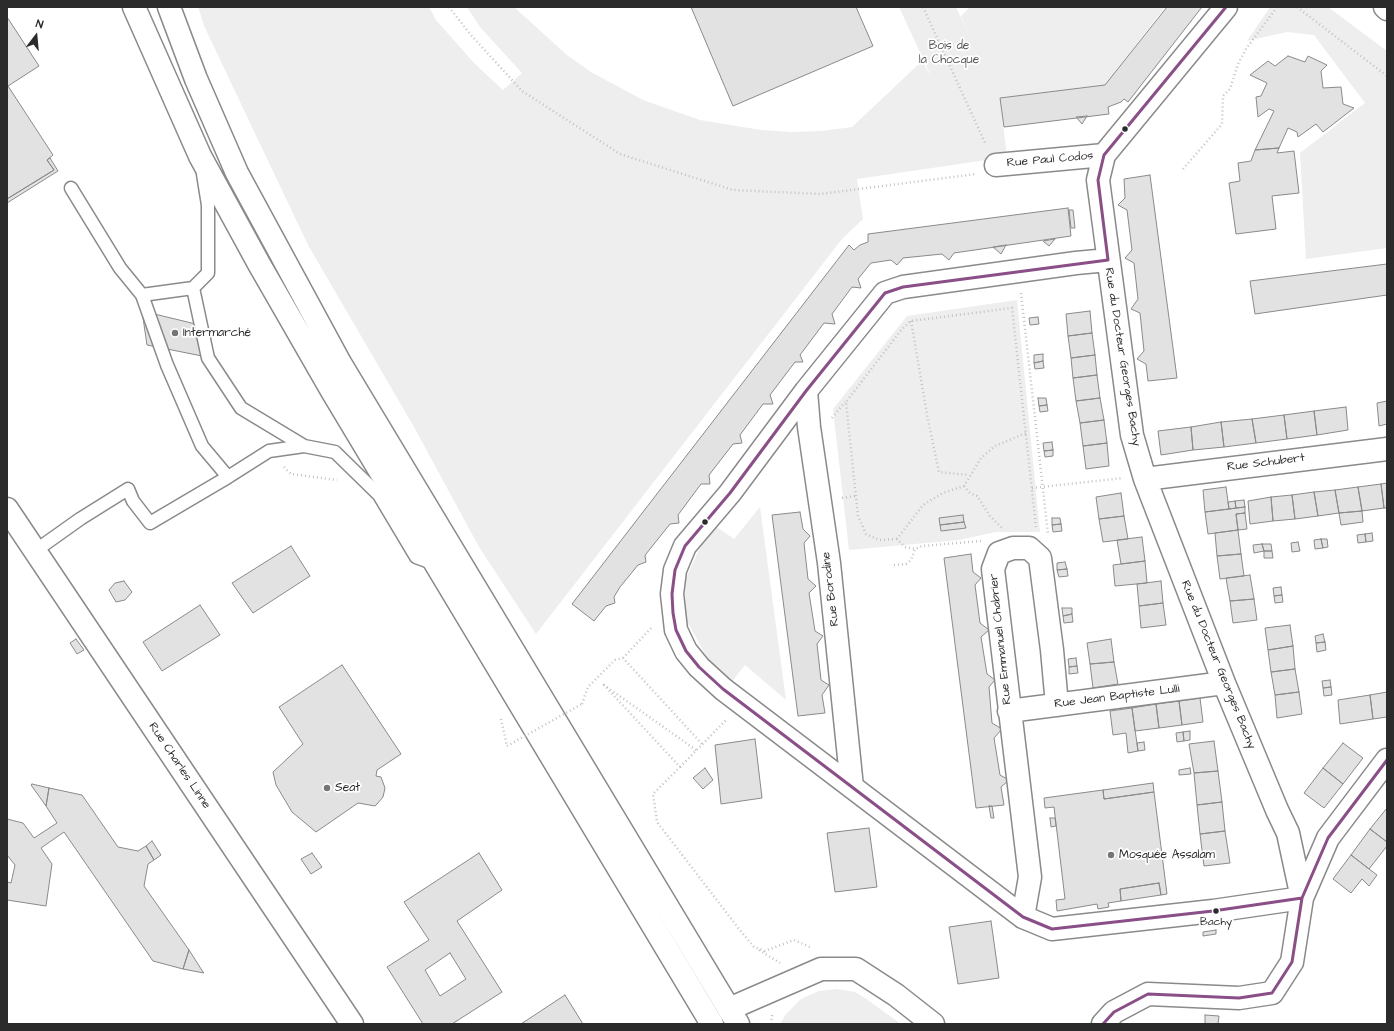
<!DOCTYPE html>
<meta charset="utf-8">
<style>
body{margin:0}
#map{position:relative;width:1394px;height:1031px;overflow:hidden;background:#fff;font-family:"Architects Daughter",sans-serif}
canvas{display:block}
.frame{position:absolute;inset:0;border:8px solid #2b2b2b;pointer-events:none}
.north{position:absolute;left:16px;top:16px;width:40px;height:40px;-webkit-text-stroke:3px #fff;paint-order:stroke;rotate:16deg;font-size:11px;font-weight:700;line-height:16px;text-align:center;color:#2b2b2b}
.north::after{content:'';display:block;margin:auto;width:14px;height:18px;background:#2b2b2b;clip-path:polygon(50% 0,100% 100%,50% 72%,0 100%)}
</style>
<div id="map">
<canvas width="1394" height="1031"></canvas>
<div class="frame"></div>
<div class="north">N</div>
</div>
<script>
const context = document.querySelector('canvas').getContext('2d');
context.lineJoin = 'round';
function fillPath(path, color) { context.fillStyle = color; context.fill(path, 'evenodd'); }
const poly = rows => new Path2D(rows.map(r => 'M' + r).join(''));
function trace(path, color, width, dash) { context.strokeStyle = color; context.lineWidth = width; context.lineCap = dash ? 'butt' : 'round'; context.setLineDash(dash || []); context.stroke(path); }
function write(font, color, halo, rows, align = 'center') {
  context.font = font + ' "Architects Daughter",sans-serif'; context.lineWidth = 3.5; context.setLineDash([]); context.textBaseline = 'middle'; context.strokeStyle = halo; context.fillStyle = color; for (const [text, x, y, turn = 0] of rows) {
    context.save(); context.translate(x, y); context.rotate((+turn || 0) * Math.PI / 180); context.textAlign = isNaN(turn) ? turn : align; if (halo) context.strokeText(text, 0, 0); context.fillText(text, 0, 0); context.restore();
  }
}
fillPath(poly([
 [198,7,429,7,436,20,475,64,503,90,522,73,480,27,467,7,514,7,567,55,591,72,643,100,700,120,761,130,791,132,822,131,852,127,922,61,931,76,899,7,956,7,970,36,961,16,970,7,1165,7,1105,85,1000,98,1007,157,857,179,863,219,842,239,536,634,479,547,414,427,308,245,205,28],
 [1270,7,1328,7,1387,51,1387,248,1306,259,1300,153,1365,103,1314,35,1287,32,1247,41],
 [1017,300,1040,532,996,532,959,540,849,550,833,409,907,316],
 [760,507,786,700,745,665,730,684,709,661,684,616,686,578,703,541,715,526,734,539],
 [837,989,855,992,865,998,901,1024,780,1024,786,1014,801,999,819,991]
]), '#eee');
const building = poly([
 [691,7,856,7,873,46,733,106,691,7],
 [1167,7,1202,7,1128,102,1124,99,1121,102,1108,107,1109,114,1004,127,1000,98,1105,85,1167,7],
 [7,17,39,66,8,86,53,155,47,160,54,170,7,199,7,17],
 [1288,56,1305,62,1308,56,1327,65,1321,71,1323,88,1341,87,1343,104,1354,108,1323,132,1316,124,1298,137,1297,132,1288,128,1279,148,1255,150,1274,111,1269,109,1258,117,1256,97,1261,96,1267,83,1250,75,1268,61,1275,66,1288,56],
 [1087,116,1082,124,1076,117,1087,116],
 [1279,148,1277,153,1294,151,1299,193,1272,196,1276,229,1236,234,1229,183,1240,181,1238,163,1251,161,1255,150,1279,148],
 [50,158,58,171,7,203,7,199,54,170,47,160,50,158],
 [1150,175,1177,378,1148,381,1146,364,1137,359,1144,351,1140,313,1131,309,1138,299,1134,263,1125,258,1132,250,1127,210,1118,205,1125,198,1124,179,1150,175],
 [1068,208,1071,236,954,253,949,260,942,254,903,258,897,265,891,260,871,263,858,279,861,288,852,287,832,314,835,324,824,323,800,355,803,362,795,362,770,395,773,404,763,404,740,435,742,443,733,444,709,475,710,484,701,484,678,515,679,523,670,524,646,554,645,556,646,562,638,565,620,587,614,597,615,603,606,606,594,621,572,604,849,245,854,250,860,245,868,242,868,234,1068,208],
 [1069,210,1073,210,1075,228,1071,228,1069,210],
 [1055,239,1049,246,1043,241,1055,239],
 [1006,245,1001,254,993,247,1006,245],
 [1387,264,1387,295,1255,314,1250,281,1387,264],
 [142,311,204,326,207,357,147,345,142,311],
 [1090,311,1092,333,1068,336,1066,314,1090,311],
 [1038,317,1039,324,1030,325,1029,318,1038,317],
 [1092,333,1095,355,1071,358,1068,336,1092,333],
 [1043,354,1043,361,1034,363,1034,355,1043,354],
 [1095,355,1097,375,1073,378,1071,358,1095,355],
 [1043,361,1044,368,1035,369,1034,363,1043,361],
 [1097,375,1100,398,1076,401,1073,378,1097,375],
 [1038,398,1046,398,1047,405,1039,406,1038,398],
 [1100,398,1104,420,1080,423,1076,401,1100,398],
 [1387,401,1387,424,1379,426,1377,403,1387,401],
 [1047,405,1048,411,1040,412,1039,406,1047,405],
 [1346,407,1348,430,1317,435,1314,411,1346,407],
 [1314,411,1317,435,1287,439,1284,415,1314,411],
 [1284,415,1287,439,1256,443,1252,419,1284,415],
 [1252,419,1256,443,1224,447,1221,422,1252,419],
 [1104,420,1107,443,1083,446,1080,423,1104,420],
 [1221,422,1224,447,1193,450,1191,427,1221,422],
 [1191,427,1193,450,1161,455,1158,431,1191,427],
 [1052,442,1053,450,1044,451,1043,443,1052,442],
 [1107,443,1109,466,1086,469,1083,446,1107,443],
 [1053,450,1053,456,1045,457,1044,451,1053,450],
 [1387,483,1387,508,1384,508,1381,484,1387,483],
 [1381,484,1384,508,1362,511,1358,487,1381,484],
 [1226,487,1229,509,1205,512,1203,490,1226,487],
 [1358,487,1362,511,1339,513,1335,490,1358,487],
 [1335,490,1339,513,1318,516,1314,492,1335,490],
 [1314,492,1318,516,1295,519,1292,495,1314,492],
 [1121,493,1124,516,1099,519,1096,497,1121,493],
 [1292,495,1295,519,1273,521,1271,497,1292,495],
 [1271,497,1273,521,1250,524,1248,501,1271,497],
 [1244,500,1245,507,1236,508,1235,501,1244,500],
 [1235,501,1236,508,1229,509,1228,502,1235,501],
 [1245,507,1245,513,1236,514,1238,530,1208,534,1205,512,1245,507],
 [1362,511,1363,522,1341,525,1339,513,1362,511],
 [800,512,803,529,810,536,804,543,808,579,816,586,809,593,815,631,823,636,817,644,821,680,829,685,822,695,825,713,798,716,772,515,800,512],
 [1245,513,1247,529,1238,530,1236,514,1245,513],
 [963,515,964,522,940,525,939,518,963,515],
 [1124,516,1128,539,1103,542,1099,519,1124,516],
 [1052,518,1060,518,1061,524,1052,525,1052,518],
 [964,522,966,528,941,531,940,525,964,522],
 [1061,524,1062,531,1053,532,1052,525,1061,524],
 [1238,530,1241,554,1217,556,1215,533,1238,530],
 [1372,533,1373,541,1366,542,1365,534,1372,533],
 [1365,534,1366,542,1358,543,1357,535,1365,534],
 [1142,537,1145,561,1121,564,1117,540,1142,537],
 [1321,539,1327,539,1328,547,1323,548,1321,539],
 [1321,539,1323,548,1315,549,1314,540,1321,539],
 [1298,542,1300,551,1292,552,1291,543,1298,542],
 [1262,544,1264,551,1254,553,1253,545,1262,544],
 [1262,544,1271,544,1272,551,1264,551,1262,544],
 [291,546,310,576,253,613,232,583,291,546],
 [1264,551,1272,551,1273,558,1264,558,1264,551],
 [971,554,973,572,981,578,975,585,980,623,989,630,981,637,987,674,995,680,989,687,992,723,1002,729,994,738,1000,775,1009,780,1001,787,1004,805,976,808,944,558,971,554],
 [1241,554,1244,576,1220,579,1217,556,1241,554],
 [1145,561,1147,583,1115,586,1113,565,1145,561],
 [1065,562,1067,569,1057,570,1057,563,1065,562],
 [1067,569,1068,576,1059,577,1057,570,1067,569],
 [1250,575,1254,599,1230,601,1226,578,1250,575],
 [124,581,132,592,125,600,116,602,109,590,115,583,124,581],
 [1161,581,1163,603,1139,606,1137,584,1161,581],
 [1281,587,1282,595,1274,596,1273,588,1281,587],
 [1282,595,1283,602,1275,603,1274,596,1282,595],
 [1254,599,1257,620,1233,623,1230,601,1254,599],
 [1163,603,1166,625,1141,628,1139,606,1163,603],
 [200,605,220,635,162,671,143,642,200,605],
 [1062,608,1072,608,1072,614,1063,616,1062,608],
 [1072,614,1073,622,1064,623,1063,616,1072,614],
 [1290,625,1293,646,1268,650,1265,628,1290,625],
 [1323,634,1325,642,1316,643,1315,636,1323,634],
 [76,639,84,650,77,654,70,643,76,639],
 [1111,639,1114,662,1090,664,1087,643,1111,639],
 [1325,642,1326,650,1317,652,1316,643,1325,642],
 [1293,646,1295,669,1271,672,1268,650,1293,646],
 [1076,658,1077,666,1069,667,1068,659,1076,658],
 [1114,662,1118,684,1093,688,1090,664,1114,662],
 [342,665,401,754,377,770,376,776,381,777,385,788,383,797,377,804,375,806,358,803,316,832,292,812,276,785,273,772,303,744,279,707,342,665],
 [1077,666,1078,673,1069,674,1069,667,1077,666],
 [1295,669,1299,692,1275,695,1271,672,1295,669],
 [1330,680,1331,687,1323,688,1322,681,1330,680],
 [1331,687,1332,695,1324,696,1323,688,1331,687],
 [1299,692,1302,714,1277,718,1275,695,1299,692],
 [1387,692,1387,717,1373,719,1370,695,1387,692],
 [1370,695,1373,719,1340,724,1338,700,1370,695],
 [1200,698,1203,722,1182,725,1179,701,1200,698],
 [1179,701,1182,725,1159,728,1156,704,1179,701],
 [1156,704,1159,728,1135,731,1132,708,1156,704],
 [1132,708,1138,751,1128,753,1126,733,1113,735,1110,711,1132,708],
 [1190,731,1190,740,1184,741,1183,732,1190,731],
 [1183,732,1184,741,1177,742,1176,733,1183,732],
 [755,739,762,798,721,804,715,745,755,739],
 [1214,741,1218,771,1194,773,1189,744,1214,741],
 [1144,742,1145,750,1138,751,1137,743,1144,742],
 [1343,743,1363,758,1343,784,1323,768,1343,743],
 [705,768,713,780,703,789,693,778,705,768],
 [1190,768,1191,774,1179,775,1179,770,1190,768],
 [1323,768,1343,784,1324,808,1304,793,1323,768],
 [1218,771,1222,802,1197,805,1194,773,1218,771],
 [1153,783,1154,792,1104,799,1103,790,1153,783],
 [32,784,49,788,46,806,31,785,32,784],
 [49,788,82,795,118,847,138,851,146,846,154,860,148,864,144,886,189,950,183,969,153,961,64,832,41,848,52,864,46,906,7,900,7,882,11,883,15,865,7,855,7,819,23,823,34,838,57,823,46,806,49,788],
 [1103,790,1104,799,1154,792,1167,894,1161,895,1159,883,1120,889,1121,901,1108,903,1109,907,1098,909,1097,904,1057,911,1056,900,1065,899,1054,807,1045,808,1044,798,1103,790],
 [1222,802,1225,831,1200,834,1197,805,1222,802],
 [989,806,992,806,994,818,991,818,989,806],
 [1387,808,1387,842,1370,829,1387,808],
 [1050,818,1055,818,1056,826,1051,827,1050,818],
 [869,828,877,887,835,892,827,833,869,828],
 [1370,829,1387,842,1387,846,1369,869,1351,855,1370,829],
 [1225,831,1230,863,1204,866,1200,834,1225,831],
 [152,841,161,855,154,860,146,846,152,841],
 [312,853,322,867,311,874,301,859,312,853],
 [479,853,502,890,457,921,502,992,452,1024,423,1024,387,967,429,940,404,902,479,853],
 [450,953,466,979,440,996,425,970,450,953],
 [1351,855,1377,875,1369,886,1362,879,1351,893,1333,879,1351,855],
 [1159,883,1161,895,1121,901,1120,889,1159,883],
 [991,921,999,978,958,984,949,927,991,921],
 [1216,930,1216,934,1203,936,1203,932,1216,930],
 [189,950,203,972,204,973,183,969,189,950],
 [565,995,583,1024,521,1024,565,995],
 [1205,1015,1219,1016,1218,1024,1205,1024,1205,1015]
]);
fillPath(building, '#e2e2e2');
trace(building, '#8a8a8a', 1);
const service = poly([
 [203,174,208,205,208,273,193,288,142,295,167,365,202,446,228,477,269,451,304,446],
 [71,188,120,268,142,295],
 [193,288,208,358,241,408,304,446,335,452,379,495,416,557,435,564],
 [35,551,80,519,128,489,133,501,150,523,228,477]
]);
const minor = poly([
 [1385,7,1387,9],
 [996,165,1104,155],
 [1108,260,1076,263,903,287,885,293,806,391,730,493,685,546,675,570,672,594,676,630,686,651,699,667,723,689,1023,917,1052,929,1213,911,1302,898],
 [806,391,809,427,829,563,852,787],
 [1145,479,1387,449],
 [7,509,352,1024],
 [1009,711,1224,683],
 [1302,898,1328,838,1387,760],
 [1023,917,1030,877,993,569,999,553,1013,548,1029,548,1040,558,1052,650,1057,705],
 [729,1009,821,969,856,969,896,995,933,1024],
 [1103,1024,1114,1012,1148,994,1239,998,1272,993,1292,962,1302,898,1288,833,1277,810,1224,683,1145,479,1132,435,1098,180,1104,155,1226,7]
]);
const primary = poly([
 [134,7,200,156,259,264,332,391,712,1024],
 [169,7,196,79,237,173,340,363,738,1024]
]);
trace(service, '#8a8a8a', 15);
trace(minor, '#8a8a8a', 25);
trace(primary, '#8a8a8a', 25);
trace(poly([
 [449,7,470,34,522,91,620,154,733,190,820,194,976,174],
 [923,7,986,145],
 [1297,7,1387,76],
 [1183,169,1222,124,1223,96,1230,89,1238,64,1246,49,1277,7],
 [1021,293,1048,534],
 [911,321,928,420,939,472,969,475],
 [832,418,845,402],
 [284,467,291,474,337,480],
 [964,486,970,493,977,496,990,516,1002,528],
 [1032,488,1123,478],
 [842,498,855,496],
 [897,539,879,540,866,534,858,516,846,402,902,329,911,321,1012,308,1036,527],
 [981,541,922,546,915,549,905,547,897,539,923,505,943,493,964,486,981,458,995,446,1026,433],
 [894,565,906,564,911,560,915,549],
 [623,658,653,626],
 [582,704,588,687,615,660,623,658,703,745],
 [501,719,507,746],
 [696,750,604,685,680,767,653,794,657,822,739,929,754,947,765,951,794,940,812,948],
 [680,767,727,719],
 [759,950,780,963],
 [771,1024,772,1015]
]), '#c2c2c2', 2.5, [1, 3]);
trace(service, '#fff', 12);
trace(minor, '#fff', 22);
trace(primary, '#fff', 22);
trace(poly([
 [507,746,582,704]
]), '#c2c2c2', 2.5, [1, 3]);
trace(poly([
 [1226,7,1104,155,1098,180,1108,260,903,287,885,293,806,391,730,493,685,546,675,570,672,594,673,613,676,630,686,651,699,667,723,689,1023,917,1052,929,1213,911,1302,898],
 [1103,1024,1114,1012,1148,994,1239,998,1272,993,1292,962,1302,898,1328,838,1387,760]
]), '#8a4f87', 3);
for (const [x, y, r, color] of [
 [1125,129,3.5,"#2b2b2b"],
 [175,333,4,"#757575"],
 [705,522,3.5,"#2b2b2b"],
 [327,788,4,"#757575"],
 [1111,855,4,"#757575"],
 [1216,911,3.5,"#2b2b2b"]
]) { const dot = new Path2D(); dot.arc(x, y, r, 0, 2 * Math.PI); context.fillStyle = color; context.fill(dot); trace(dot, '#fff', 1.5); }
write('11px', '#2b2b2b', '#fff', [
 ["Bachy",1216,923]
]);
write('12px', '#585858', '#fff', [
 ["Bois de",949,46],
 ["la Chocque",949,60]
]);
write('12px', '#2b2b2b', '#fff', [
 ["Rue Paul Codos",1050,160,-5],
 ["Rue du Docteur Georges Bachy",1122,357,81],
 ["Rue Schubert",1266,463,-7],
 ["Rue Borodine",831,589,-97],
 ["Rue Emmanuel Chabrier",1001,639,-96],
 ["Rue du Docteur Georges Bachy",1218,665,68],
 ["Rue Jean Baptiste Lulli",1117,697,-7],
 ["Rue Charles Linne",179,766,56]
]);
write('12px', '#2b2b2b', '#fff', [
 ["Intermarché",183,333],
 ["Seat",335,788],
 ["Mosquée Assalam",1119,855]
], 'left');
</script>
